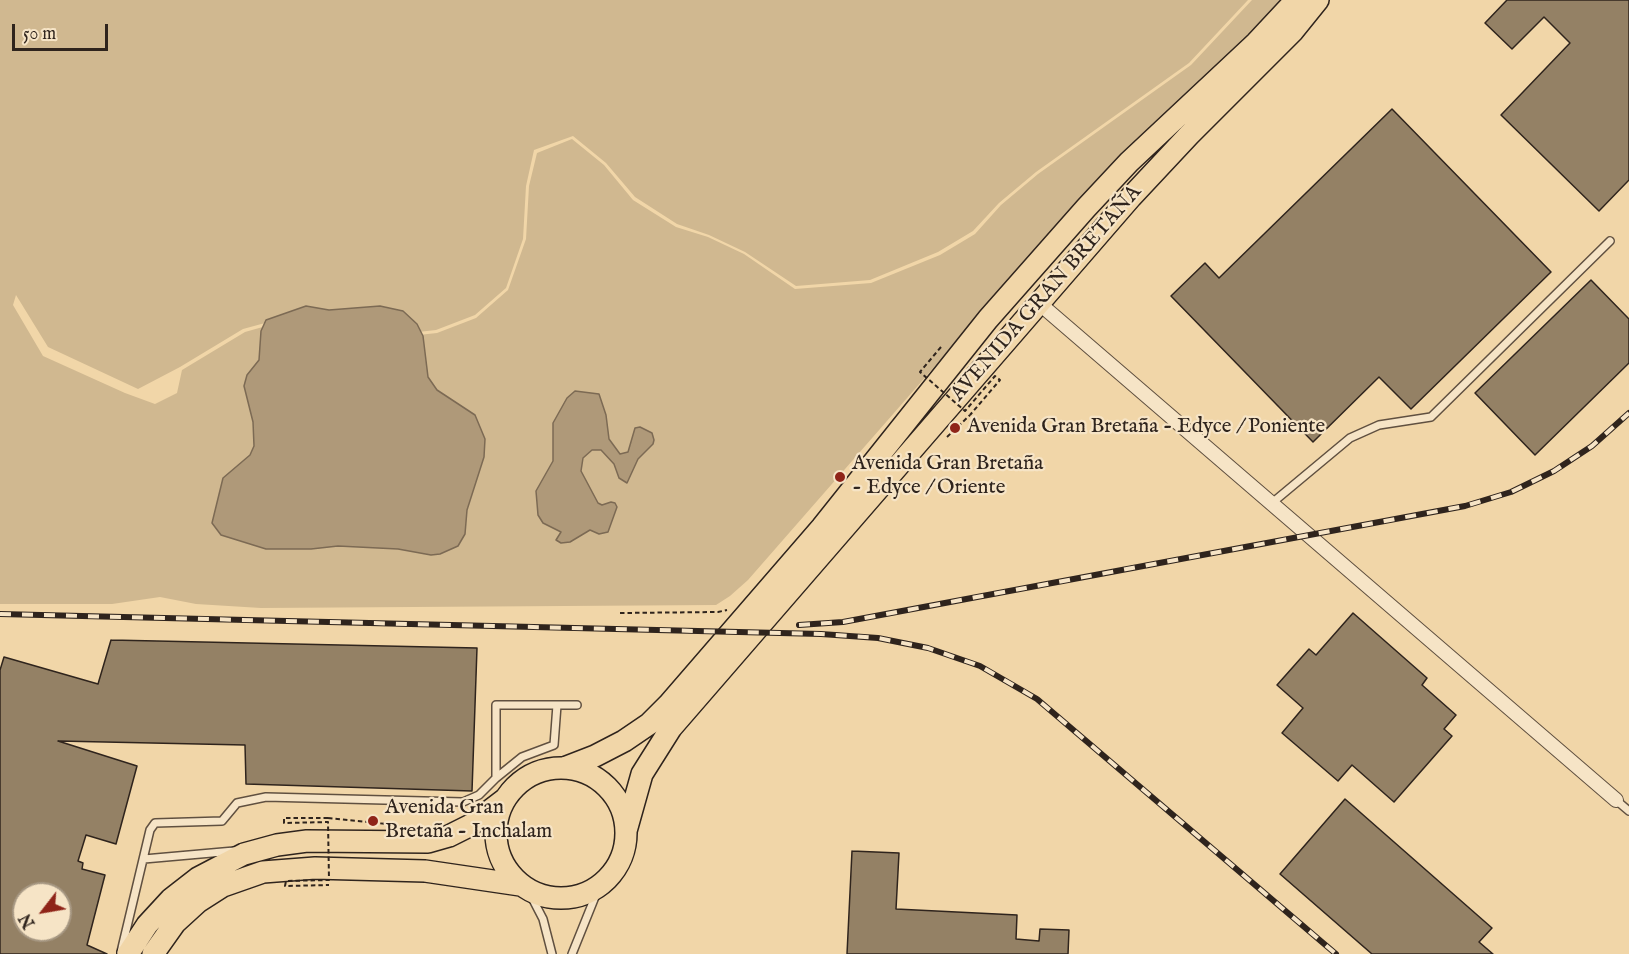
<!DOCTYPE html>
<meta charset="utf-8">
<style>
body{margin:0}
#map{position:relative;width:1629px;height:954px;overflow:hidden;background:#f1d6a8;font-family:"IM FELL English",serif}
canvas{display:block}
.north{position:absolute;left:12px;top:882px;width:60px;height:60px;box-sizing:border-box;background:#f6e4c6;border:2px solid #a69782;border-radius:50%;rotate:239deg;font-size:16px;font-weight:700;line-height:24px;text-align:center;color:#2f241d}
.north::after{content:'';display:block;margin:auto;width:21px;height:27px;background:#8f2418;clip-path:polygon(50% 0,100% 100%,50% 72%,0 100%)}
.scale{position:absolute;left:12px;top:24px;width:96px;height:27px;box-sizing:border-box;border:3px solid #2f241d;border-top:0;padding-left:8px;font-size:18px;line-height:21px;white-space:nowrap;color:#2f241d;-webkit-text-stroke:4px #f6e4c6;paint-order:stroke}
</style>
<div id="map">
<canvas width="1629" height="954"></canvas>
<div class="north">N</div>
<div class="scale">50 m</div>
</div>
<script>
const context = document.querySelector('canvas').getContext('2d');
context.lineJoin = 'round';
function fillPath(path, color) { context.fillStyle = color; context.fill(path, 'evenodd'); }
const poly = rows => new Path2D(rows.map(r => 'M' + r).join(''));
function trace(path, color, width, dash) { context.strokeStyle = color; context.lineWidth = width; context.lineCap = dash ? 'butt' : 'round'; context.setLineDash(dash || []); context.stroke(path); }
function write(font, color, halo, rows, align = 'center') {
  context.font = font + ' "IM FELL English",serif'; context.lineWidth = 4.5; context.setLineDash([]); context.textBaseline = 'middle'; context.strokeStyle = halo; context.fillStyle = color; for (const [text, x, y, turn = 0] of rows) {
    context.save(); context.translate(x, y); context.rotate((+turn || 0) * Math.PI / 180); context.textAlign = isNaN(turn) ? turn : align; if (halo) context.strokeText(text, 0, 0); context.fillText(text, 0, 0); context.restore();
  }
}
fillPath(poly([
 [0,0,1248,0,1189,63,1036,172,999,203,973,231,938,252,870,280,796,286,745,252,709,235,677,224,635,197,606,163,573,136,534,150,526,186,523,239,506,288,475,315,436,330,400,334,298,314,243,329,180,367,138,389,48,347,16,295,13,305,43,356,125,393,155,404,177,393,182,370,245,332,298,317,400,337,437,333,476,318,508,290,526,239,529,186,537,153,572,139,604,165,633,200,676,227,708,237,744,254,795,289,871,283,940,255,975,234,1001,205,1038,174,1191,65,1252,0,1282,0,1228,57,1184,95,1095,183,748,580,730,596,716,605,261,608,196,604,160,597,112,604,0,604]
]), '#d0b890');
const water = poly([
 [306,306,329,310,380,306,403,311,417,324,423,336,428,377,437,390,475,415,485,439,484,457,467,510,465,534,458,546,440,554,431,555,398,549,338,546,311,549,266,549,221,535,212,523,223,478,250,455,254,446,253,422,244,386,247,375,259,360,261,331,266,320,306,306],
 [575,391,599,394,606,415,609,439,620,454,628,452,635,428,640,427,652,433,654,440,653,444,638,459,627,483,619,478,614,464,601,450,592,450,583,458,581,471,598,503,602,505,611,502,615,503,617,507,608,532,599,534,590,530,570,542,561,543,556,540,561,532,543,523,538,515,536,491,553,461,553,423,567,398,575,391]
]);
fillPath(water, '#af9979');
trace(water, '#7c6a54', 1.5);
const building = poly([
 [1507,0,1629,0,1629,180,1599,211,1501,115,1570,43,1544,17,1512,49,1485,23,1507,0],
 [1392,109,1551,272,1411,409,1379,377,1313,442,1171,296,1205,263,1219,278,1392,109],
 [1591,280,1629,319,1629,363,1535,455,1475,393,1591,280],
 [1353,613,1427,678,1422,685,1456,715,1444,729,1452,736,1394,802,1352,765,1338,781,1282,733,1303,708,1277,685,1309,649,1316,655,1353,613],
 [111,640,477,648,472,791,246,784,245,745,58,741,137,766,116,844,86,835,78,861,83,863,82,869,105,875,87,945,107,954,0,954,0,670,4,657,98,684,111,640],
 [24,894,60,894,60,930,24,930,24,894],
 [1345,799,1492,928,1479,942,1493,954,1372,954,1280,874,1345,799],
 [852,851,899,853,896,909,1017,915,1016,939,1039,941,1040,929,1069,930,1068,954,847,954,852,851]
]);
fillPath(building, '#948165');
trace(building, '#2f241d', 1.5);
const lane = poly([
 [1272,503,1350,438,1379,425,1431,417,1610,241],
 [496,778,522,757,554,745,557,705],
 [1616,800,1629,811],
 [144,859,234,851],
 [528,890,543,919,552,954],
 [121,952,150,830,155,823,222,821,237,803,266,797,463,802,479,795,496,778,496,705,577,705],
 [572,954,599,887]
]);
const street = poly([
 [1040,304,1616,800]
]);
const primary = poly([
 '496 833a65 65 0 1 1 130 0a65 65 0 1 1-130 0Z',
 [564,768,595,756,624,741,649,724,668,705,822,527,988,319,1086,208,1129,162,1256,43,1296,0],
 [626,831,642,774,671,728,1131,197,1189,135,1293,31,1318,0],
 [128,954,147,925,171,899,198,878,244,854,277,845,307,841,428,842,449,836,471,825,505,799],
 [153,954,175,923,198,902,223,886,263,872,315,868,425,871,520,885]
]);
trace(lane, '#605040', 10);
trace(street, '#605040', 16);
trace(primary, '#2f241d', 24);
trace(poly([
 [947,437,970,415],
 [620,613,718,612,727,610],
 [328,818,396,825]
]), '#2f241d', 2, [4.5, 3]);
trace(lane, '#f6e4c6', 7);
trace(street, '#f6e4c6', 14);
trace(primary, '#f1d6a8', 21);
const rail = poly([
 [0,614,821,634,878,638,928,648,980,666,1037,699,1336,954],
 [799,625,843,622,1465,506,1511,492,1554,471,1592,446,1629,413]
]);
trace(rail, '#2f241d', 6);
trace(rail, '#f6e4c6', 4, [11]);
trace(poly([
 [941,347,920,372,965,411,995,376,1000,380,970,415],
 [328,818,284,818,284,823,328,822,329,880,286,881,285,886,329,885]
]), '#2f241d', 2, [4.5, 3]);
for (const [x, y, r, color] of [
 [955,428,6,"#8f2418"],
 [840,477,6,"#8f2418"],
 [373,821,6,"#8f2418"]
]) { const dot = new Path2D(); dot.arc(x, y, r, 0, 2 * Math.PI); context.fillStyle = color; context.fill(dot); trace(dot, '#f6e4c6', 2); }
write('21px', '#2f241d', '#f6e4c6', [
 ["AVENIDA GRAN BRETAÑA",1047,294,-49]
]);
write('21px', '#2f241d', '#f6e4c6', [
 ["Avenida Gran Bretaña - Edyce / Poniente",967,428],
 ["Avenida Gran Bretaña",852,465],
 ["- Edyce / Oriente",852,489],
 ["Avenida Gran",385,809],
 ["Bretaña - Inchalam",385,833]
], 'left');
</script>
